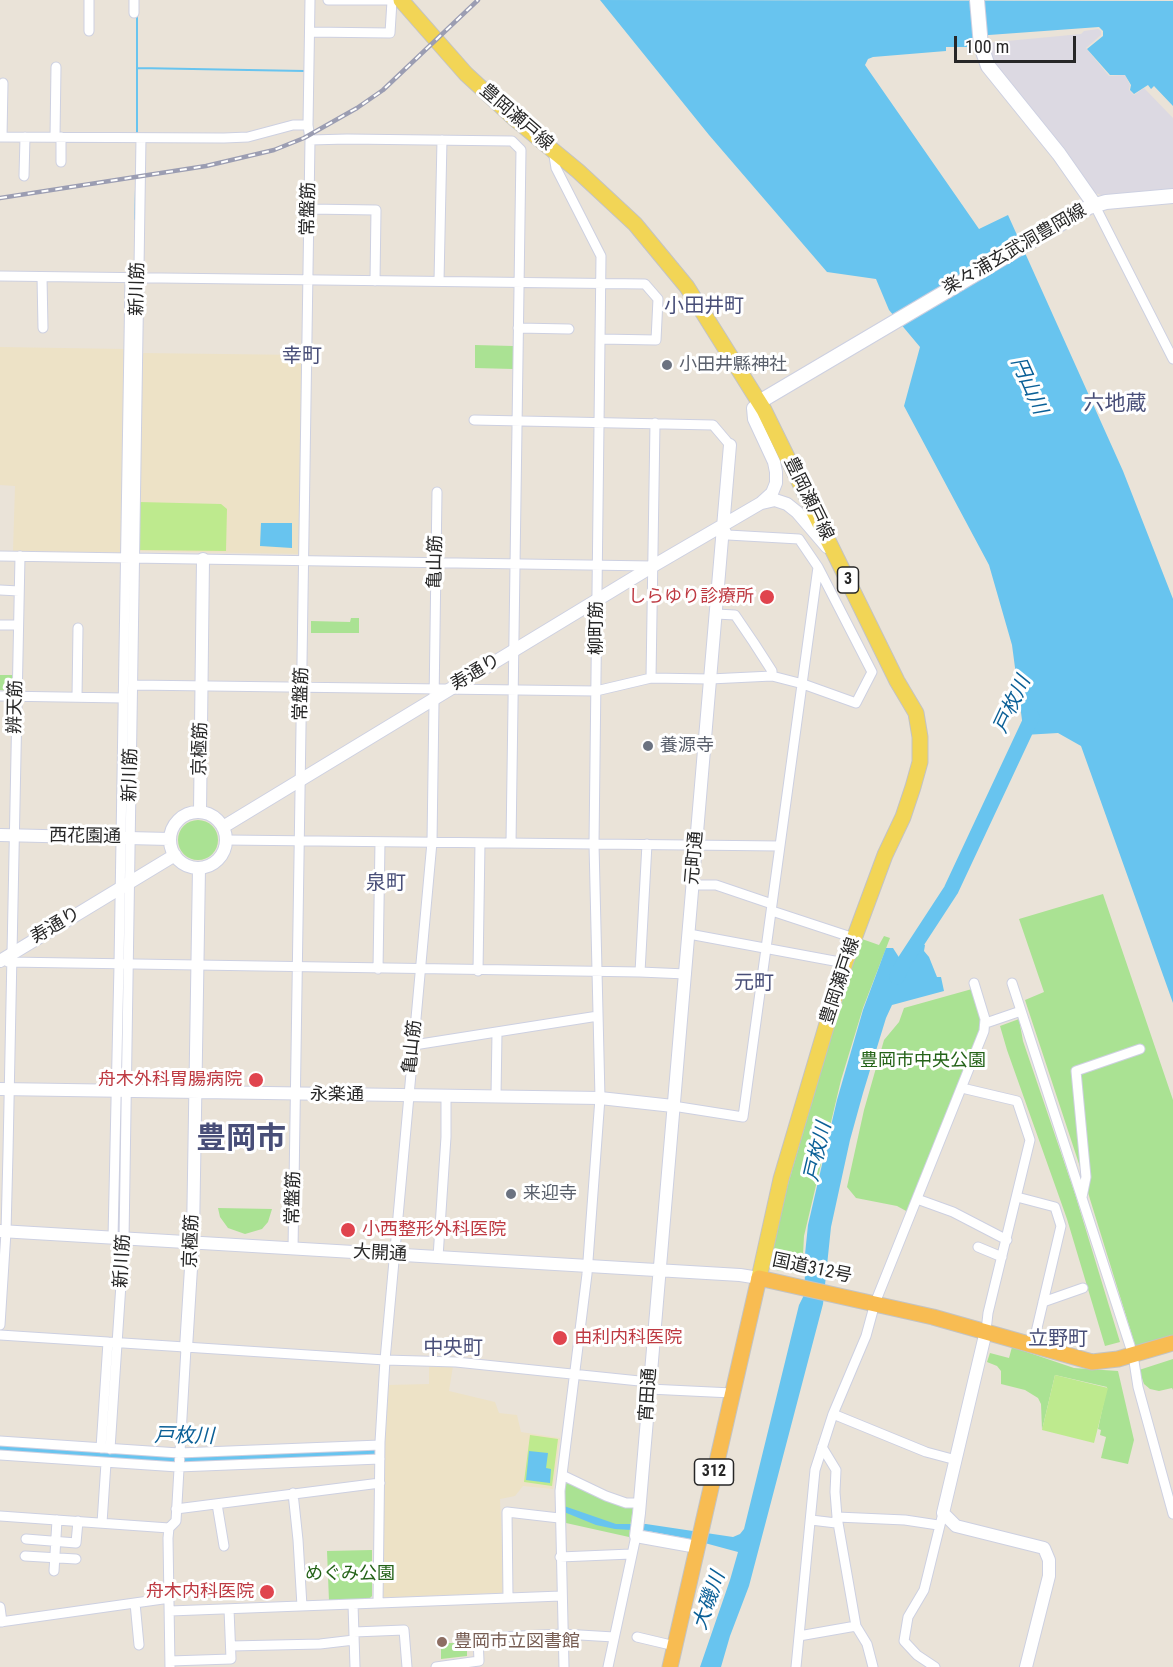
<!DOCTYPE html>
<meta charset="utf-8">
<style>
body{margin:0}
#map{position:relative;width:1173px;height:1667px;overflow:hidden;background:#eae3d8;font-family:"Roboto Condensed",sans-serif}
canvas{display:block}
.scale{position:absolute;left:954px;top:36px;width:122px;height:27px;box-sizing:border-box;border:3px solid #272727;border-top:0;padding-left:8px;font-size:18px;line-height:21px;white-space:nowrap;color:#272727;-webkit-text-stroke:4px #fff;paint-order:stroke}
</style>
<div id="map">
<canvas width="1173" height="1667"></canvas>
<div class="scale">100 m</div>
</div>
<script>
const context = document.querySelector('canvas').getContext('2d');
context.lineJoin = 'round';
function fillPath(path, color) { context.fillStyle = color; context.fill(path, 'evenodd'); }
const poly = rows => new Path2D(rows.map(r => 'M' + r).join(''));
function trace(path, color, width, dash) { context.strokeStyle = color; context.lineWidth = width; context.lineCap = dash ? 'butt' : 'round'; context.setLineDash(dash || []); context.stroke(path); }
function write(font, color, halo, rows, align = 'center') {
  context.font = font + ' "Roboto Condensed","Noto Sans JP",sans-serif'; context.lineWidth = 6; context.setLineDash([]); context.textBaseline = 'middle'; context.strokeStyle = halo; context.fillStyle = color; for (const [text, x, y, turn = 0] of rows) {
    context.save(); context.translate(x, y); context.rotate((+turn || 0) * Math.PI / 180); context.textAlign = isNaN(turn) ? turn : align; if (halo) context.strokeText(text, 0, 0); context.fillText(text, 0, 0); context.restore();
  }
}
fillPath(poly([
 [1098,29,1101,31,1101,35,1086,48,1109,76,1125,75,1130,85,1129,90,1134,95,1144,88,1173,118,1173,193,1111,198,1095,193,1089,189,994,67,986,43,1081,34,1084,31]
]), '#dcd9e2');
fillPath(poly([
 [0,347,125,349,122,553,13,551,15,486,0,485],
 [140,353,304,355,302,554,136,551],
 [429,1366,453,1366,449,1391,495,1402,499,1413,517,1415,521,1432,560,1438,553,1489,523,1486,515,1496,500,1499,504,1589,502,1593,381,1598,380,1505,387,1385,429,1384]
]), '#ede2c6');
fillPath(poly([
 [475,345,513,346,513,369,475,368],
 [351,618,359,618,359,633,311,633,311,621,350,622],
 [0,675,12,675,12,689,8,692,8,691,0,690],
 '178 840a20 20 0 1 1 40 0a20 20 0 1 1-40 0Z',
 [1103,894,1173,1100,1173,1336,1136,1348,1081,1170,1025,1000,1044,992,1019,919],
 [884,936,890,938,863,1008,841,1080,804,1236,802,1274,776,1270,770,1254,782,1205,852,964,862,939,879,945],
 [972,989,982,1025,908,1212,897,1206,856,1198,847,1187,864,1110,884,1040,899,1022,904,1008],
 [1019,1019,1023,1041,1075,1194,1120,1342,1105,1346,1067,1219,1007,1050,1000,1026],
 [218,1208,272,1209,268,1222,262,1229,245,1234,228,1228,220,1217],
 [1012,1347,1074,1368,1118,1371,1134,1440,1128,1464,1101,1458,1106,1437,1100,1435,1101,1430,1098,1429,1107,1387,1055,1375,1042,1430,1041,1404,1038,1398,1025,1390,1001,1384,1001,1371,997,1366,987,1362,990,1353,1009,1358],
 [1173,1359,1173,1390,1172,1388,1159,1391,1150,1389,1144,1384,1139,1370],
 [566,1481,633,1507,629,1537,566,1523,564,1517,565,1482],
 [372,1550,372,1596,369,1599,329,1601,327,1551],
 [441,1643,467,1643,467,1656,441,1659]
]), '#aae293');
fillPath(poly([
 [139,502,221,504,227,509,226,551,138,550],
 [1055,1375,1108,1388,1094,1443,1042,1430],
 [530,1435,558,1439,552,1486,524,1482]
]), '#beea8e');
fillPath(poly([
 [600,0,1173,1,1173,106,1154,86,1151,89,1148,85,1134,94,1130,90,1131,85,1125,75,1110,75,1087,49,1103,36,1103,31,1099,27,975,36,967,47,946,47,946,51,873,57,868,59,865,65,979,229,1008,215,1123,471,1173,599,1173,1003,1081,746,1058,733,1024,735,1012,645,989,565,904,406,920,347,889,310,876,279,827,272,709,135],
 [261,523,292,523,292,548,260,546],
 [919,942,925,945,924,951,929,957,937,977,941,977,944,991,892,1005,886,1018,863,1093,850,1140,831,1227,823,1304,749,1586,730,1636,721,1667,700,1667,730,1580,738,1552,690,1539,648,1531,615,1529,596,1525,564,1512,564,1506,616,1524,646,1524,733,1537,740,1534,744,1529,799,1305,804,1295,805,1274,803,1274,808,1225,837,1100,863,1010,886,948,893,948,902,962,911,958],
 [529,1451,548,1453,546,1468,551,1469,550,1483,526,1480]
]), '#68c4ef');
trace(poly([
 [137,68,304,71],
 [137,135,137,15],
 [135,219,136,189],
 [130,585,130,570],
 [126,834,128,690],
 [123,1005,124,966],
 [120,1194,122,1095]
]), '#68c4ef', 2);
trace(poly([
 [897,977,904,962,951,890,1032,717],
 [0,1449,182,1460,368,1454]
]), '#68c4ef', 15);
const minor = poly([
 [134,0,134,13],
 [328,0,393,0],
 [89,31,89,0],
 [310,32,390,33,392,1],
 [0,137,224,138,248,137,293,125,308,125],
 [2,137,3,83],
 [55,137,56,67],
 [310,140,347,139,512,141,521,150,511,843],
 [553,150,556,168,601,256,594,844,600,1098,587,1274,560,1491,564,1667],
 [61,162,61,137],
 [24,176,25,137],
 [1094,204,1173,359],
 [309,209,376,210,375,281],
 [0,276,645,284,658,299,656,340,600,339],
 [42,277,43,328],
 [439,281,442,140],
 [518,328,569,329],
 [474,420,713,425,730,445],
 [0,556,652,566],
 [0,590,19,591],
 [716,614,735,615,754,643,772,671,772,676],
 [0,625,18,625],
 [651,678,655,423],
 [133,685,596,691,651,678,710,679,772,676,803,684,856,703,872,672,818,567],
 [0,696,123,698],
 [77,697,78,628],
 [226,840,780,846],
 [693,885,716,885,772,904],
 [772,911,854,938],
 [689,934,845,963],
 [8,962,640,972,686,974],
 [378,969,380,842],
 [478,971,480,843],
 [640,972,647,844],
 [1012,983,1133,1355,1138,1387,1173,1514],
 [986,1023,1021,1011],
 [414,1045,598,1016],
 [962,1088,1017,1101,1030,1140,988,1313,986,1331],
 [496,1096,497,1033],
 [673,1106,743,1117,818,567,799,539,728,535,723,526],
 [1017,1197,1055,1207,1061,1226,1033,1345],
 [1082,1197,1086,1177,1076,1071,1140,1049],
 [917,1199,953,1212,1007,1240],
 [113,1238,119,965,130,278],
 [978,1247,1002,1257],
 [293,1249,310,140,308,125,310,0],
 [438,1257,446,1137,446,1096],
 [1043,1302,1083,1288],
 [0,1325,6,1232,8,1152,20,556],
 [0,1335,385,1360,456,1362,649,1382],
 [649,1389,732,1393],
 [833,1414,926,1452,956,1460],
 [0,1441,179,1453,380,1445],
 [822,1447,836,1470,835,1492,837,1517,856,1626,867,1644,873,1667],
 [101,1448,108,1342],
 [110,1449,124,1239,141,138],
 [0,1455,178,1467,380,1459],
 [562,1475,606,1496,626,1503,640,1503],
 [293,1493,298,1540,302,1606],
 [217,1504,224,1546],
 [176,1509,380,1483],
 [0,1516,169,1528],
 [811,1520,836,1523,837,1517,905,1520,938,1525],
 [102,1523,106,1463],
 [26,1539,76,1543,78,1521],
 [25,1556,76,1559],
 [560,1557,631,1554],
 [54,1571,57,1520],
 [508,1597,507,1512,559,1518],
 [135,1603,139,1645],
 [378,1603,380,1442,385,1360,432,842,437,492],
 [353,1604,355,1667],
 [0,1607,2,1622],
 [170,1611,561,1596],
 [0,1622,170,1598],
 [354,1632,404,1630,407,1667],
 [799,1636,856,1626],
 [637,1637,675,1646],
 [231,1646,320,1644,354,1640],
 [170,1661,231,1659,229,1609],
 [170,1667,168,1538,169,1528,176,1521,186,1348],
 [436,1667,479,1661,478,1638,563,1634,614,1637],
 [608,1667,636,1536],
 [796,1667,815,1470,833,1414,866,1336,875,1303,984,1031,985,1019,974,983],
 [935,1667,917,1655,904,1641,908,1617,924,1590,943,1513]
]);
const tertiary = poly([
 [762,503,775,500,787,504,797,512,827,547],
 [200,812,203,559],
 '170 840a28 28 0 1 1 56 0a28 28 0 1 1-56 0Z',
 [223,827,653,566,761,503,772,493,776,483,776,472,774,462,754,419,753,408,759,402],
 [0,835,170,839],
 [0,961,175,855],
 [0,1089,600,1098,673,1106],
 [0,1231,740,1275,759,1278],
 [986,1331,943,1513,956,1526,1044,1548,1049,1560,1049,1576,1026,1667],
 [186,1348,193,1236,199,868],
 [697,1547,636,1536,639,1513,730,445]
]);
const secondary = poly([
 [977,0,981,46,988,66,1059,154,1094,204],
 [759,402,1089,207,1106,202,1173,196]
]);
const primary = poly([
 [401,0,466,74,515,119,578,171,635,224,687,287,764,410,897,681,916,713,920,737,920,762,913,787,903,817,885,855,845,963,781,1179,759,1278]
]);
const trunk = poly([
 [670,1667,759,1278,933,1317,1092,1362,1118,1359,1173,1343]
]);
trace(minor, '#cdd0e1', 11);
trace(tertiary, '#cdd0e1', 14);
trace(secondary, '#cdd0e1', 16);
trace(primary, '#c3c3c3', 17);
trace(trunk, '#c3c3c3', 17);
trace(minor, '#fff', 9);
trace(tertiary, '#fff', 12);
trace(secondary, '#fff', 14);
trace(primary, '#f2d556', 15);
trace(trunk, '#f8bc52', 15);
const rail = poly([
 [0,198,206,166,274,150,304,138,357,108,383,90,478,0]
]);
trace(rail, '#9b9db2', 4.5);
trace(rail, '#fff', 2, [7]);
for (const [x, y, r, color] of [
 [667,365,6,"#6b7280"],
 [767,597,8,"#e0444e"],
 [648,746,6,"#6b7280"],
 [256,1080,8,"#e0444e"],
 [511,1194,6,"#6b7280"],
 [348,1230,8,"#e0444e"],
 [560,1338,8,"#e0444e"],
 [267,1592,8,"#e0444e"],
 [442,1642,6,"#8d6e63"]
]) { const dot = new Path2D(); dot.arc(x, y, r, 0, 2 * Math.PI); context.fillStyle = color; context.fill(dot); trace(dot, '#fff', 2); }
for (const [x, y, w] of [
 [848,580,21],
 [714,1472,39]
]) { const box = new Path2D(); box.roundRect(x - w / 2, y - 13, w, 26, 4.5); context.fillStyle = '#fff'; context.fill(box); trace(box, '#272727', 1.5); }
write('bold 16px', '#272727', null, [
 ["3",848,580],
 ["312",714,1472]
]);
write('18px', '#272727', '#fff', [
 ["豊岡瀬戸線",516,118,41],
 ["常盤筋",309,209,-89],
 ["楽々浦玄武洞豊岡線",1015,250,-30],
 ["新川筋",138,289,-89],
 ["豊岡瀬戸線",808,499,64],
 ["亀山筋",436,562,-89],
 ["柳町筋",597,628,-90],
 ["寿通り",476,673,-31],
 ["常盤筋",302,694,-89],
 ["辨天筋",16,707,-89],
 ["京極筋",201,749,-89],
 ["新川筋",131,775,-89],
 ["西花園通",85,837,1],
 ["元町通",695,858,-85],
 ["寿通り",56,926,-31],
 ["豊岡瀬戸線",841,981,-72],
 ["亀山筋",413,1047,-84],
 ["永楽通",337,1095],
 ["常盤筋",294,1198,-89],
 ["京極筋",192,1241,-88],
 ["大開通",380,1254,3],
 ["新川筋",123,1261,-87],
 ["国道312号",812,1269,12],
 ["宵田通",649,1395,-86]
]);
write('18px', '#5b616d', '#fff', [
 ["小田井縣神社",679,365],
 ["養源寺",660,746],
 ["来迎寺",523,1194]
], 'left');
write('18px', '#be3a42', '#fff', [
 ["しらゆり診療所",754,597],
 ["舟木外科胃腸病院",242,1080],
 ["小西整形外科医院",362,1230,"left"],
 ["由利内科医院",574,1338,"left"],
 ["舟木内科医院",254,1592]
], 'right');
write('18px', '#246318', '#fff', [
 ["豊岡市中央公園",923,1061],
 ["めぐみ公園",350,1574]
]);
write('18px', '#785e54', '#fff', [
 ["豊岡市立図書館",454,1642]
], 'left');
write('20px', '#484e78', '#fff', [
 ["小田井町",704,307],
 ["幸町",302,357],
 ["泉町",386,884],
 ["元町",754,984],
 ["立野町",1058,1340],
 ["中央町",453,1349]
]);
write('italic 20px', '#0b6097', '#fff', [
 ["円山川",1028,386,66],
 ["戸枚川",1013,705,-65],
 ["戸枚川",819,1152,-77],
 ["戸枚川",184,1437,1],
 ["大磯川",710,1601,-71]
]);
write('21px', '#484e78', '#fff', [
 ["六地蔵",1115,405]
]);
write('bold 30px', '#484e78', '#fff', [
 ["豊岡市",241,1140]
]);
</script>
